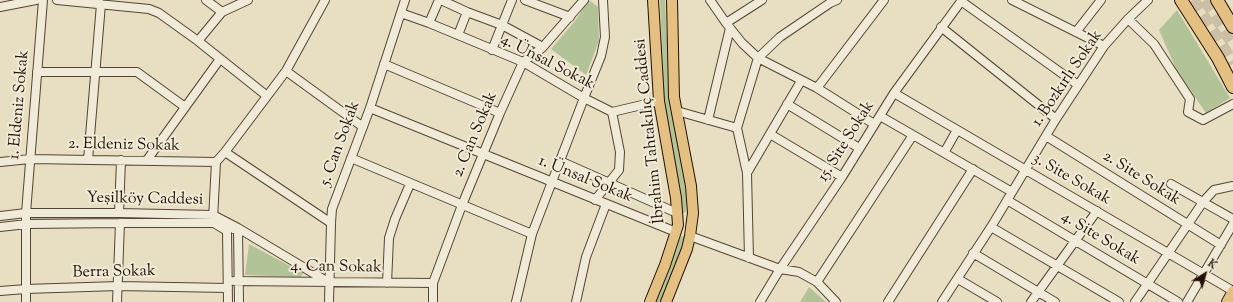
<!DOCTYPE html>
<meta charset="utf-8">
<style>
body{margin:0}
#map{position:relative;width:1233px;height:302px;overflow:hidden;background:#e8dfc3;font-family:"Sorts Mill Goudy",serif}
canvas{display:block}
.north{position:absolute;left:1185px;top:254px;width:40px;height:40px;-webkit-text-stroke:3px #f0ead8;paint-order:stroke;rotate:37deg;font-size:11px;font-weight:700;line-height:16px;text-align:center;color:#251102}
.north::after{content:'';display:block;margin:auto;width:14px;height:18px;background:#251102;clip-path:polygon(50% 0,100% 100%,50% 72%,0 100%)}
</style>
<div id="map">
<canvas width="1233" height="302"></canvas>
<div class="north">K</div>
</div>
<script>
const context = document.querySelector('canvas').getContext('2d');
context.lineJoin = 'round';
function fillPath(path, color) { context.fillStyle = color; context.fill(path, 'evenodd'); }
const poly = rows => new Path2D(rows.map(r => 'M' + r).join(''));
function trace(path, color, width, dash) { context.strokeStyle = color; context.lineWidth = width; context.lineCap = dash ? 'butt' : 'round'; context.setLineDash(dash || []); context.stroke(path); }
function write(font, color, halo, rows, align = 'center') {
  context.font = font + ' "Sorts Mill Goudy",serif'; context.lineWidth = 4; context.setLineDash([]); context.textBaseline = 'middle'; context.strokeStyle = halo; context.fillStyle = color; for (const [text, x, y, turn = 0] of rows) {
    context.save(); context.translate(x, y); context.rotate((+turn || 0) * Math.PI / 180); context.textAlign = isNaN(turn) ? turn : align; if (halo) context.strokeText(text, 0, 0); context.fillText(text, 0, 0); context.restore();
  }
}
fillPath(poly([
 [589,0,598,7,599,41,586,75,551,49,575,21],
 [660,0,665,0,670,97,687,198,686,212,683,213,680,212,680,196,676,166,664,101],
 [1177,10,1230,98,1206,113,1177,71,1159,30],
 [200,216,200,218,32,219,31,217],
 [681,236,685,237,662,302,654,302],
 [249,244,303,273,301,277,245,275],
 [809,287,826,302,800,302]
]), '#b2c397');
trace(poly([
 [1193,0,1219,40,1233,64],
 [1205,0,1233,44]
]), '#cbc0a6', 12, [12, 6]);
const minor = poly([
 [57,0,149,9,159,13,198,41,267,96],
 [206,0,222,12],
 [441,0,467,12,502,25,539,45,542,48],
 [525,0,570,17],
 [710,0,726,23,742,43,758,58,817,88,874,124],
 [1012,0,1104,46],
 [961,1,1078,85],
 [0,7,36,0],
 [401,13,429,23,523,62,584,98,612,112,659,101],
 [1128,19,1154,44,1190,99,1188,112,1203,120,1233,104],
 [429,23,439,0],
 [726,23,762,0],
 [941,27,1056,119],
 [1076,32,1101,0],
 [458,35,467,12],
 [198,41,222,12,248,0],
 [492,50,512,0],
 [384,64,500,113],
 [286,71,363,127],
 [37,72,137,72,185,107],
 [817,88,884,0],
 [894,93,1233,291],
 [787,104,859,148],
 [370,108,676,232],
 [677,111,737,128],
 [880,116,1012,192],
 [708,120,730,28],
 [770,134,842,177],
 [1046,136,1221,245],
 [225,152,331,223],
 [944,153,957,130],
 [351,158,532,234],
 [88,160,101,4],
 [147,160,220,59],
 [560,161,677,213],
 [0,162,30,159,216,162],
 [216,162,225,152,286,71,325,0],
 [747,173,801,81],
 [1171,184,1233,219],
 [595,200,619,170,620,152,612,112],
 [1007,200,1178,302],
 [119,213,121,160],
 [0,216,26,213,119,213,213,215,238,228,239,302],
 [213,219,216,162],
 [0,227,27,224,120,223,214,223,227,231,228,302],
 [991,227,1119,302],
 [234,229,238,228,328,282],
 [690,236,780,269,799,272,817,282,836,302],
 [973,253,1055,302],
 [749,258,747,173,737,128,758,58,780,37,830,3,837,0],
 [958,279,997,302],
 [234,281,433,283],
 [817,282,913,135],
 [387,283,389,238,395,219,410,184],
 [0,291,26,289,118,286,228,288],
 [26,302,26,213,43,0],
 [117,302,120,223],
 [329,302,331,223,332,209,370,108,405,0],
 [433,302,433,283,462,205,500,113,523,62,542,48,584,0],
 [516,302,532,234,584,98,601,56,605,37,603,0],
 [576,302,586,257,606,204],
 [760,302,780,269,842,177,894,93,962,0],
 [888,302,973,169],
 [942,302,991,227,1056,119,1104,46,1128,19,1148,0],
 [1031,302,1075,241,1097,211],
 [1135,302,1203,202,1214,190,1233,186],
 [1187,302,1233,224]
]);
const major = poly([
 [650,302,665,265,678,225,676,198,659,101,653,0],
 [666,302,687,249,690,236,693,213,691,186,674,97,672,0],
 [1227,302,1233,291]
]);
const highway = poly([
 [1181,0,1218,58,1233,87],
 [1217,0,1233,27]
]);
trace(minor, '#564432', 10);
trace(major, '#251102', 12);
trace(highway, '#251102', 14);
trace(minor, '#f0ead8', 8);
trace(major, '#e4c082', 10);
trace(highway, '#e4c082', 12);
write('16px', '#251102', '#f0ead8', [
 ["4. Ünsal Sokak",547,63,27],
 ["1. Bozkırlı Sokak",1068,79,-56],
 ["1. Eldeniz Sokak",20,105,-85],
 ["İbrahim Tahtakılıç Caddesi",651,131,-96],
 ["2. Can Sokak",476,135,-67],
 ["15. Site Sokak",847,142,-58],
 ["5. Can Sokak",341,144,-70],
 ["2. Eldeniz Sokak",124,146,1],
 ["2. Site Sokak",1141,179,32],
 ["1. Ünsal Sokak",585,180,22],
 ["3. Site Sokak",1071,180,30],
 ["Yeşilköy Caddesi",145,200,1],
 ["4. Site Sokak",1100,239,31],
 ["4. Can Sokak",336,268,1],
 ["Berra Sokak",114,273,-1]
]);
</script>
